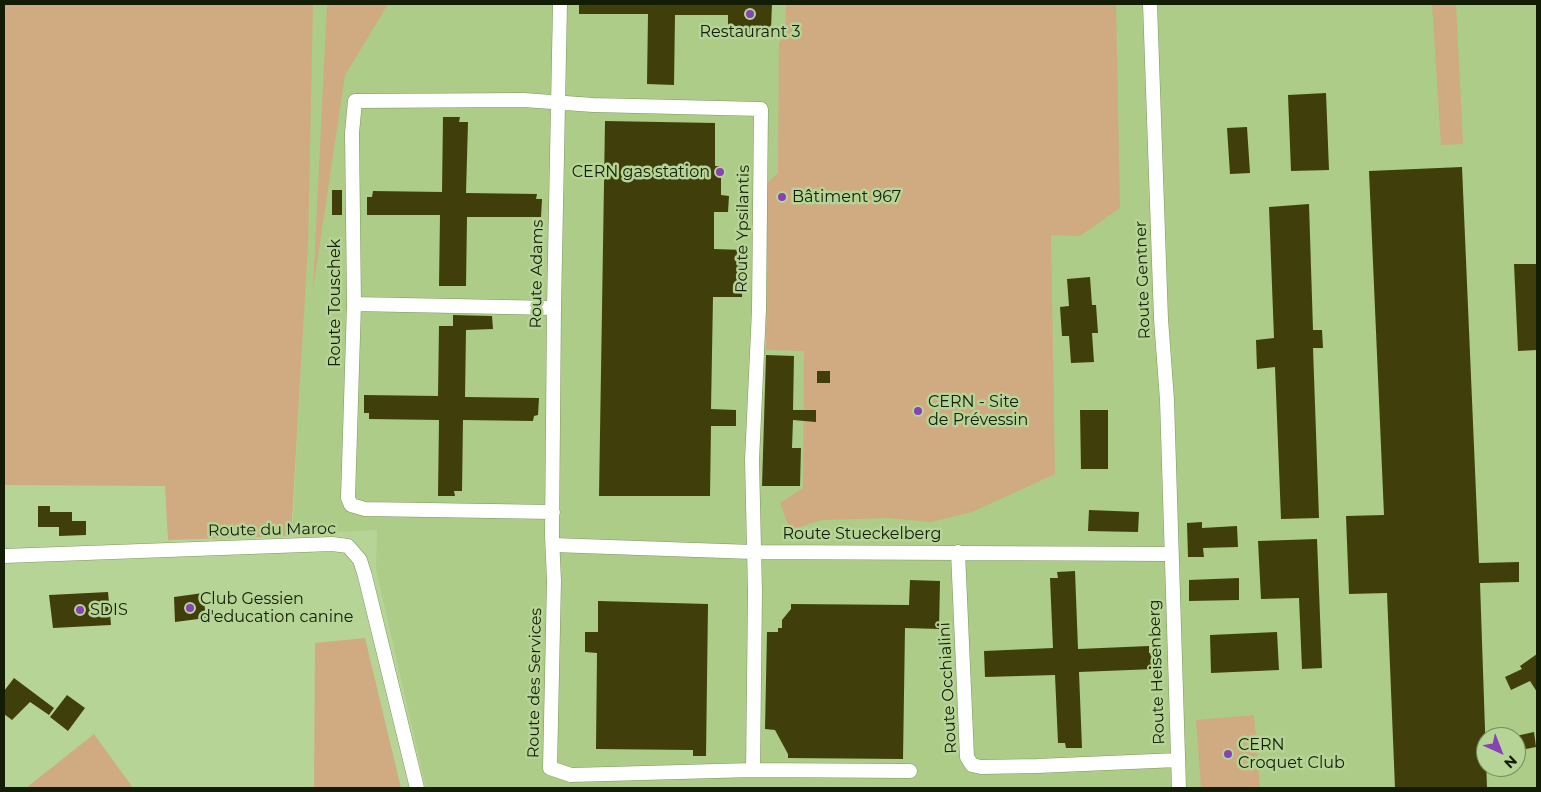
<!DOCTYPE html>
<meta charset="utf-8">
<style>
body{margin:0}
#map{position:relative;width:1541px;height:792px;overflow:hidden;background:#b7d497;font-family:Montserrat,sans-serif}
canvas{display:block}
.frame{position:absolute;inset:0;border:5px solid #131d06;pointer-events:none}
.north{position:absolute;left:1476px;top:727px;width:50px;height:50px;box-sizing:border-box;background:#b7d497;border:1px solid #758b5d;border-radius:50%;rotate:136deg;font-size:14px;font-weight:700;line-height:20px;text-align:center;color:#131d06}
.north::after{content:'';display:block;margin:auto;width:18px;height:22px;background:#8742b6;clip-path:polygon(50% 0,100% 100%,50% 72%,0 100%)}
</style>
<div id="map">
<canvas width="1541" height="792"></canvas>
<div class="frame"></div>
<div class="north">N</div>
</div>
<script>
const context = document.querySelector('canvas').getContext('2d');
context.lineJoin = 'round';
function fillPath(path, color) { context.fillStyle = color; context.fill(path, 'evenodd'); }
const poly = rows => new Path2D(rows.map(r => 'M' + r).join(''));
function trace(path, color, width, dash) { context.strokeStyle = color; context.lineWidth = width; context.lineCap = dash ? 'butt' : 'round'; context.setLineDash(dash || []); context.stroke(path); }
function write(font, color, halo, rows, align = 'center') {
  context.font = font + ' Montserrat,sans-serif'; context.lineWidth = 5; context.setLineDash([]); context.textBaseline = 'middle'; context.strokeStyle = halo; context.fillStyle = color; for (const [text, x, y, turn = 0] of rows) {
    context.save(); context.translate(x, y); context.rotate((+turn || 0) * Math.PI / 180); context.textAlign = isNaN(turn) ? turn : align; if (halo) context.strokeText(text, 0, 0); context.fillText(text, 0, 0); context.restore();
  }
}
fillPath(poly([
 [313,4,1537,4,1537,788,426,788,376,569,377,530,292,534,305,292],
 [1486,737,1516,737,1516,767,1486,767]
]), '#accc88');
fillPath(poly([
 [4,4,313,4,308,245,291,536,168,540,165,486,4,485],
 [327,4,388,4,345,75,313,289],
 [786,4,1116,4,1120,208,1080,236,1051,235,1055,474,972,512,931,522,888,518,822,520,790,530,780,503,803,488,804,351,766,350,767,183,778,173,779,42,785,36],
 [1432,4,1456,4,1463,144,1441,145],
 [365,638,401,788,314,788,315,643],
 [1254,715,1260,788,1201,788,1196,720],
 [94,734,133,788,26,788]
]), '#d0aa80');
fillPath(poly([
 [579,4,772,4,771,29,761,29,760,33,732,36,733,27,728,28,728,15,675,15,674,85,647,84,648,14,579,14],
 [1326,93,1329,170,1291,171,1288,95],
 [443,117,460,117,459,122,468,122,466,193,537,194,536,199,542,199,541,217,467,217,466,286,439,286,440,215,367,215,367,197,372,197,373,191,442,192],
 [605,121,715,123,715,166,721,166,721,195,729,196,728,212,714,212,714,249,743,250,742,297,713,297,711,409,736,410,736,426,711,426,710,496,599,496],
 [1247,127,1250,173,1230,174,1227,128],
 [1462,167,1479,563,1519,562,1519,582,1480,583,1487,788,1395,788,1387,593,1349,594,1346,516,1384,515,1369,171],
 [332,190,342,190,342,215,332,215],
 [1309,204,1313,330,1322,330,1323,348,1313,348,1319,518,1281,519,1275,367,1257,369,1256,340,1274,338,1269,207],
 [1514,264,1537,264,1537,350,1518,351],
 [1090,277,1092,305,1096,305,1098,333,1092,333,1094,362,1071,363,1069,336,1062,336,1060,307,1069,306,1067,279],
 [453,315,492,316,493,329,466,330,465,397,539,398,538,415,534,416,533,421,463,420,462,491,454,491,455,496,438,496,439,420,369,419,369,413,364,413,364,395,438,396,439,326,453,326],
 [766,355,794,356,793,410,816,410,816,422,793,420,792,448,801,448,800,486,762,486],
 [817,371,830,371,830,383,817,383],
 [1080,410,1108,410,1108,469,1081,469],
 [38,506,50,506,50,512,72,512,72,521,86,521,86,535,59,536,59,527,38,527],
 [1089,510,1139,512,1138,532,1088,531],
 [1202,522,1202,528,1237,526,1238,547,1203,548,1204,557,1188,557,1187,523],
 [1317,539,1322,668,1302,669,1299,598,1261,599,1258,541],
 [1075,571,1078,649,1149,646,1149,653,1154,653,1155,669,1079,672,1082,748,1066,748,1065,743,1058,743,1055,675,985,677,984,651,1053,648,1050,578,1058,578,1057,572],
 [1239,578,1239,600,1189,601,1189,580],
 [910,580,940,581,939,629,905,628,903,759,788,758,788,754,775,730,765,729,767,632,778,632,778,628,782,628,782,620,791,609,791,604,909,605],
 [108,592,111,625,53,628,49,595],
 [203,593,206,618,175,622,174,597],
 [598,601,708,604,706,756,693,756,693,750,596,749,597,653,585,652,585,632,598,632],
 [1277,632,1279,670,1211,673,1210,635],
 [1537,654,1537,692,1530,681,1511,690,1505,677,1522,669,1520,666],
 [14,678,54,708,49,715,30,702,12,720,4,714,4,691],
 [67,695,85,708,68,731,50,717],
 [1534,732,1536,747,1516,751,1516,736]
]), '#403f0b');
const minor = poly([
 [560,4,554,308,552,536,554,581,550,768,571,775,753,770,910,771],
 [1150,4,1161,319,1167,400,1179,788],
 [354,304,554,308],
 [553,512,365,509,351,505,348,498,354,304,352,133,355,101,524,100,593,105,761,109,759,310,752,460,755,592,753,770],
 [553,545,753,552,1170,554],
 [958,552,967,757,972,765,981,767,1037,766,1178,760],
 [4,556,332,544,348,546,360,560,365,576,417,788]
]);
trace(minor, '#7d985e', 15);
trace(minor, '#fff', 14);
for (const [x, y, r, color] of [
 [750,14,5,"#8742b6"],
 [720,172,5,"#8742b6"],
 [782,197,5,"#8742b6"],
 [918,411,5,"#8742b6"],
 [190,608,5,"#8742b6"],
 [80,610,5,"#8742b6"],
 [1228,754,5,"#8742b6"]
]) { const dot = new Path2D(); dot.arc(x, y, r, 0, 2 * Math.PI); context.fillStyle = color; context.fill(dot); trace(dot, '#b7d497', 2); }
write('16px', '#131d06', '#b7d497', [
 ["Restaurant 3",750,32,"center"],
 ["CERN gas station",710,172,"right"],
 ["Bâtiment 967",792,197],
 ["CERN - Site",928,402],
 ["de Prévessin",928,420],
 ["Club Gessien",200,599],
 ["d'education canine",200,617],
 ["SDIS",90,610],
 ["CERN",1238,745],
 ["Croquet Club",1238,763]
], 'left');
write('16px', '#131d06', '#b7d497', [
 ["Route Ypsilantis",743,229,-89],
 ["Route Adams",537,274,-89],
 ["Route Gentner",1143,280,-92],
 ["Route Touschek",335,303,-90],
 ["Route du Maroc",272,530,-1],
 ["Route Stueckelberg",862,534],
 ["Route Heisenberg",1157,672,-92],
 ["Route des Services",535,683,-89],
 ["Route Occhialini",948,688,-93]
]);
</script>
